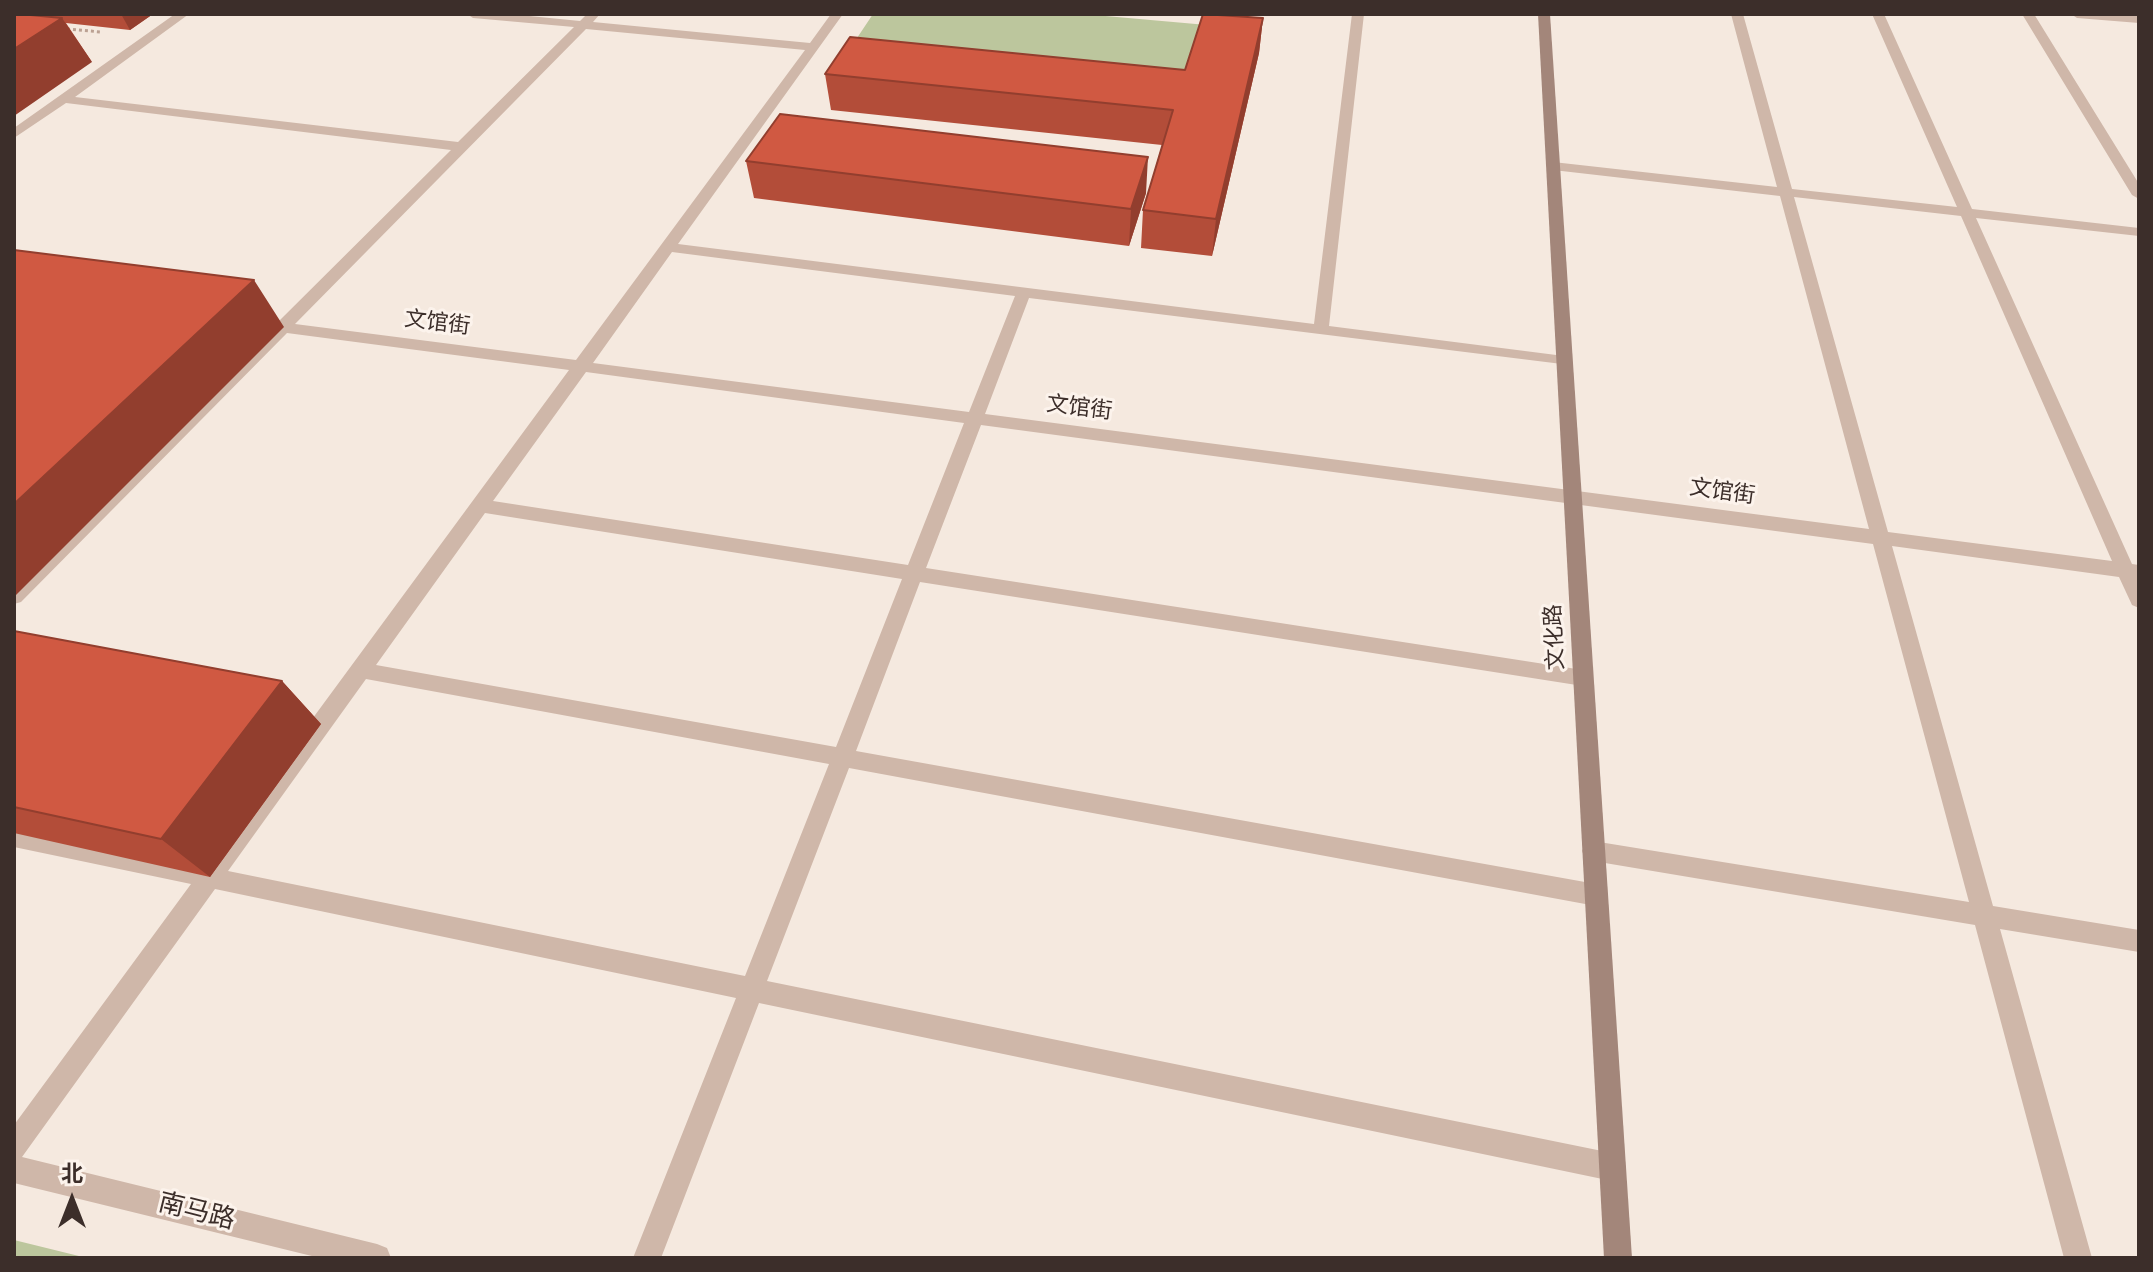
<!DOCTYPE html>
<meta charset="utf-8">
<style>
body{margin:0}
#map{position:relative;width:2153px;height:1272px;overflow:hidden;background:#f5e9df;font-family:Overpass,"Noto Sans SC",sans-serif}
canvas{display:block}
.frame{position:absolute;inset:0;border:16px solid #3c2e2a;pointer-events:none}
.north{position:absolute;left:32px;top:1160px;width:80px;height:80px;-webkit-text-stroke:6px #fcf3ec;paint-order:stroke;rotate:0deg;font-size:22px;font-weight:700;line-height:32px;text-align:center;color:#3c2e2a}
.north::after{content:'';display:block;margin:auto;width:28px;height:36px;background:#3c2e2a;clip-path:polygon(50% 0,100% 100%,50% 72%,0 100%)}
</style>
<div id="map">
<canvas width="2153" height="1272"></canvas>
<div class="frame"></div>
<div class="north">北</div>
</div>
<script>
const context = document.querySelector('canvas').getContext('2d');
context.lineJoin = 'round';
function fillPath(path, color) { context.fillStyle = color; context.fill(path, 'evenodd'); }
const poly = rows => new Path2D(rows.map(r => 'M' + r).join(''));
function trace(path, color, width, dash) { context.strokeStyle = color; context.lineWidth = width; context.lineCap = dash ? 'butt' : 'round'; context.setLineDash(dash || []); context.stroke(path); }
function write(font, color, halo, rows, align = 'center') {
  context.font = font + ' Overpass,"Noto Sans SC",sans-serif'; context.lineWidth = 6; context.setLineDash([]); context.textBaseline = 'middle'; context.strokeStyle = halo; context.fillStyle = color; for (const [text, x, y, turn = 0] of rows) {
    context.save(); context.translate(x, y); context.rotate((+turn || 0) * Math.PI / 180); context.textAlign = isNaN(turn) ? turn : align; if (halo) context.strokeText(text, 0, 0); context.fillText(text, 0, 0); context.restore();
  }
}
fillPath(poly([
 [873,14,1083,14,1207,25,1182,106,835,71],
 [14,1240,87,1258,14,1258]
]), '#bcc69d');
trace(poly([
 [67,29,101,32]
]), '#bba193', 3, [3, 3]);
fillPath(poly([
 [175,14,189,14,75,97,458,142,574,27,473,18,467,14,509,14,580,21,587,14,600,14,593,22,810,43,831,14,843,14,678,244,1314,324,1352,14,1364,14,1329,326,1564,356,1570,357,1570,365,1029,298,985,414,1869,529,1780,196,1553,170,1546,166,1553,162,1777,187,1731,14,1743,14,1792,189,1957,207,1872,14,1884,14,1972,209,2139,228,2139,236,1976,218,2132,564,2139,565,2139,608,2132,605,2119,577,1892,546,1993,906,2139,930,2139,952,2000,929,2092,1258,2064,1258,1975,925,1593,861,1585,858,1582,851,1585,844,1593,841,1969,902,1873,544,981,425,926,568,1583,670,1590,672,1593,678,1590,684,1583,686,920,582,856,751,1596,884,1604,887,1608,895,1604,903,1596,906,849,768,767,981,1612,1153,1622,1157,1626,1167,1622,1177,1612,1181,759,1003,661,1258,633,1258,736,998,215,889,22,1157,377,1244,387,1248,391,1258,320,1258,14,1183,14,1125,191,884,14,847,14,827,204,866,569,370,287,333,21,602,14,604,14,585,270,330,254,327,254,321,279,321,451,150,66,103,14,138,14,128,175,14],
 [586,29,805,50,576,360,295,324,586,29],
 [1794,197,1961,216,2112,561,1888,532,1794,197],
 [672,252,1015,296,969,412,593,363,672,252],
 [586,372,964,423,908,565,493,501,586,372],
 [485,513,902,579,836,747,376,665,485,513],
 [366,679,829,764,745,976,228,871,366,679],
 [2022,14,2034,14,2139,184,2139,199,2132,195,2022,14],
 [2071,14,2139,15,2139,23,2077,18,2071,14]
]), '#cfb7a9');
fillPath(poly([
 [1538,14,1550,14,1632,1258,1604,1258,1538,14]
]), '#a3867a');
fillPath(poly([
 [14,14,153,14,130,30,66,23,92,62],
 [1263,18,1259,53,1212,256,1141,248,1143,210,1162,145,831,110,825,74,1185,70],
 [746,161,1146,193,1129,246,754,198],
 [14,631,282,681,321,724,210,877,14,833]
]), '#b34d39');
fillPath(poly([
 [121,14,153,14,130,30],
 [62,18,92,62,14,116,14,49],
 [1263,18,1259,53,1212,256,1216,219],
 [1148,157,1146,193,1129,246,1131,209],
 [254,280,284,327,14,597,14,504],
 [282,681,321,724,210,877,161,839]
]), '#923e2e');
const building = poly([
 [14,14,20,14,62,18,14,49,14,14],
 [1203,14,1263,18,1216,219,1143,210,1173,110,825,74,850,37,1185,70,1203,14],
 [780,114,1148,157,1131,209,746,161,780,114],
 [14,250,254,280,14,504,14,250],
 [14,631,282,681,161,839,14,807,14,631]
]);
fillPath(building, '#d05942');
trace(building, '#923e2e', 2);
write('22px', '#3c2e2a', '#fcf3ec', [
 ["文馆街",437,325,7],
 ["文馆街",1079,410,7],
 ["文馆街",1722,494,8],
 ["文化路",1557,637,-93]
]);
write('26px', '#3c2e2a', '#fcf3ec', [
 ["南马路",196,1214,14]
]);
</script>
